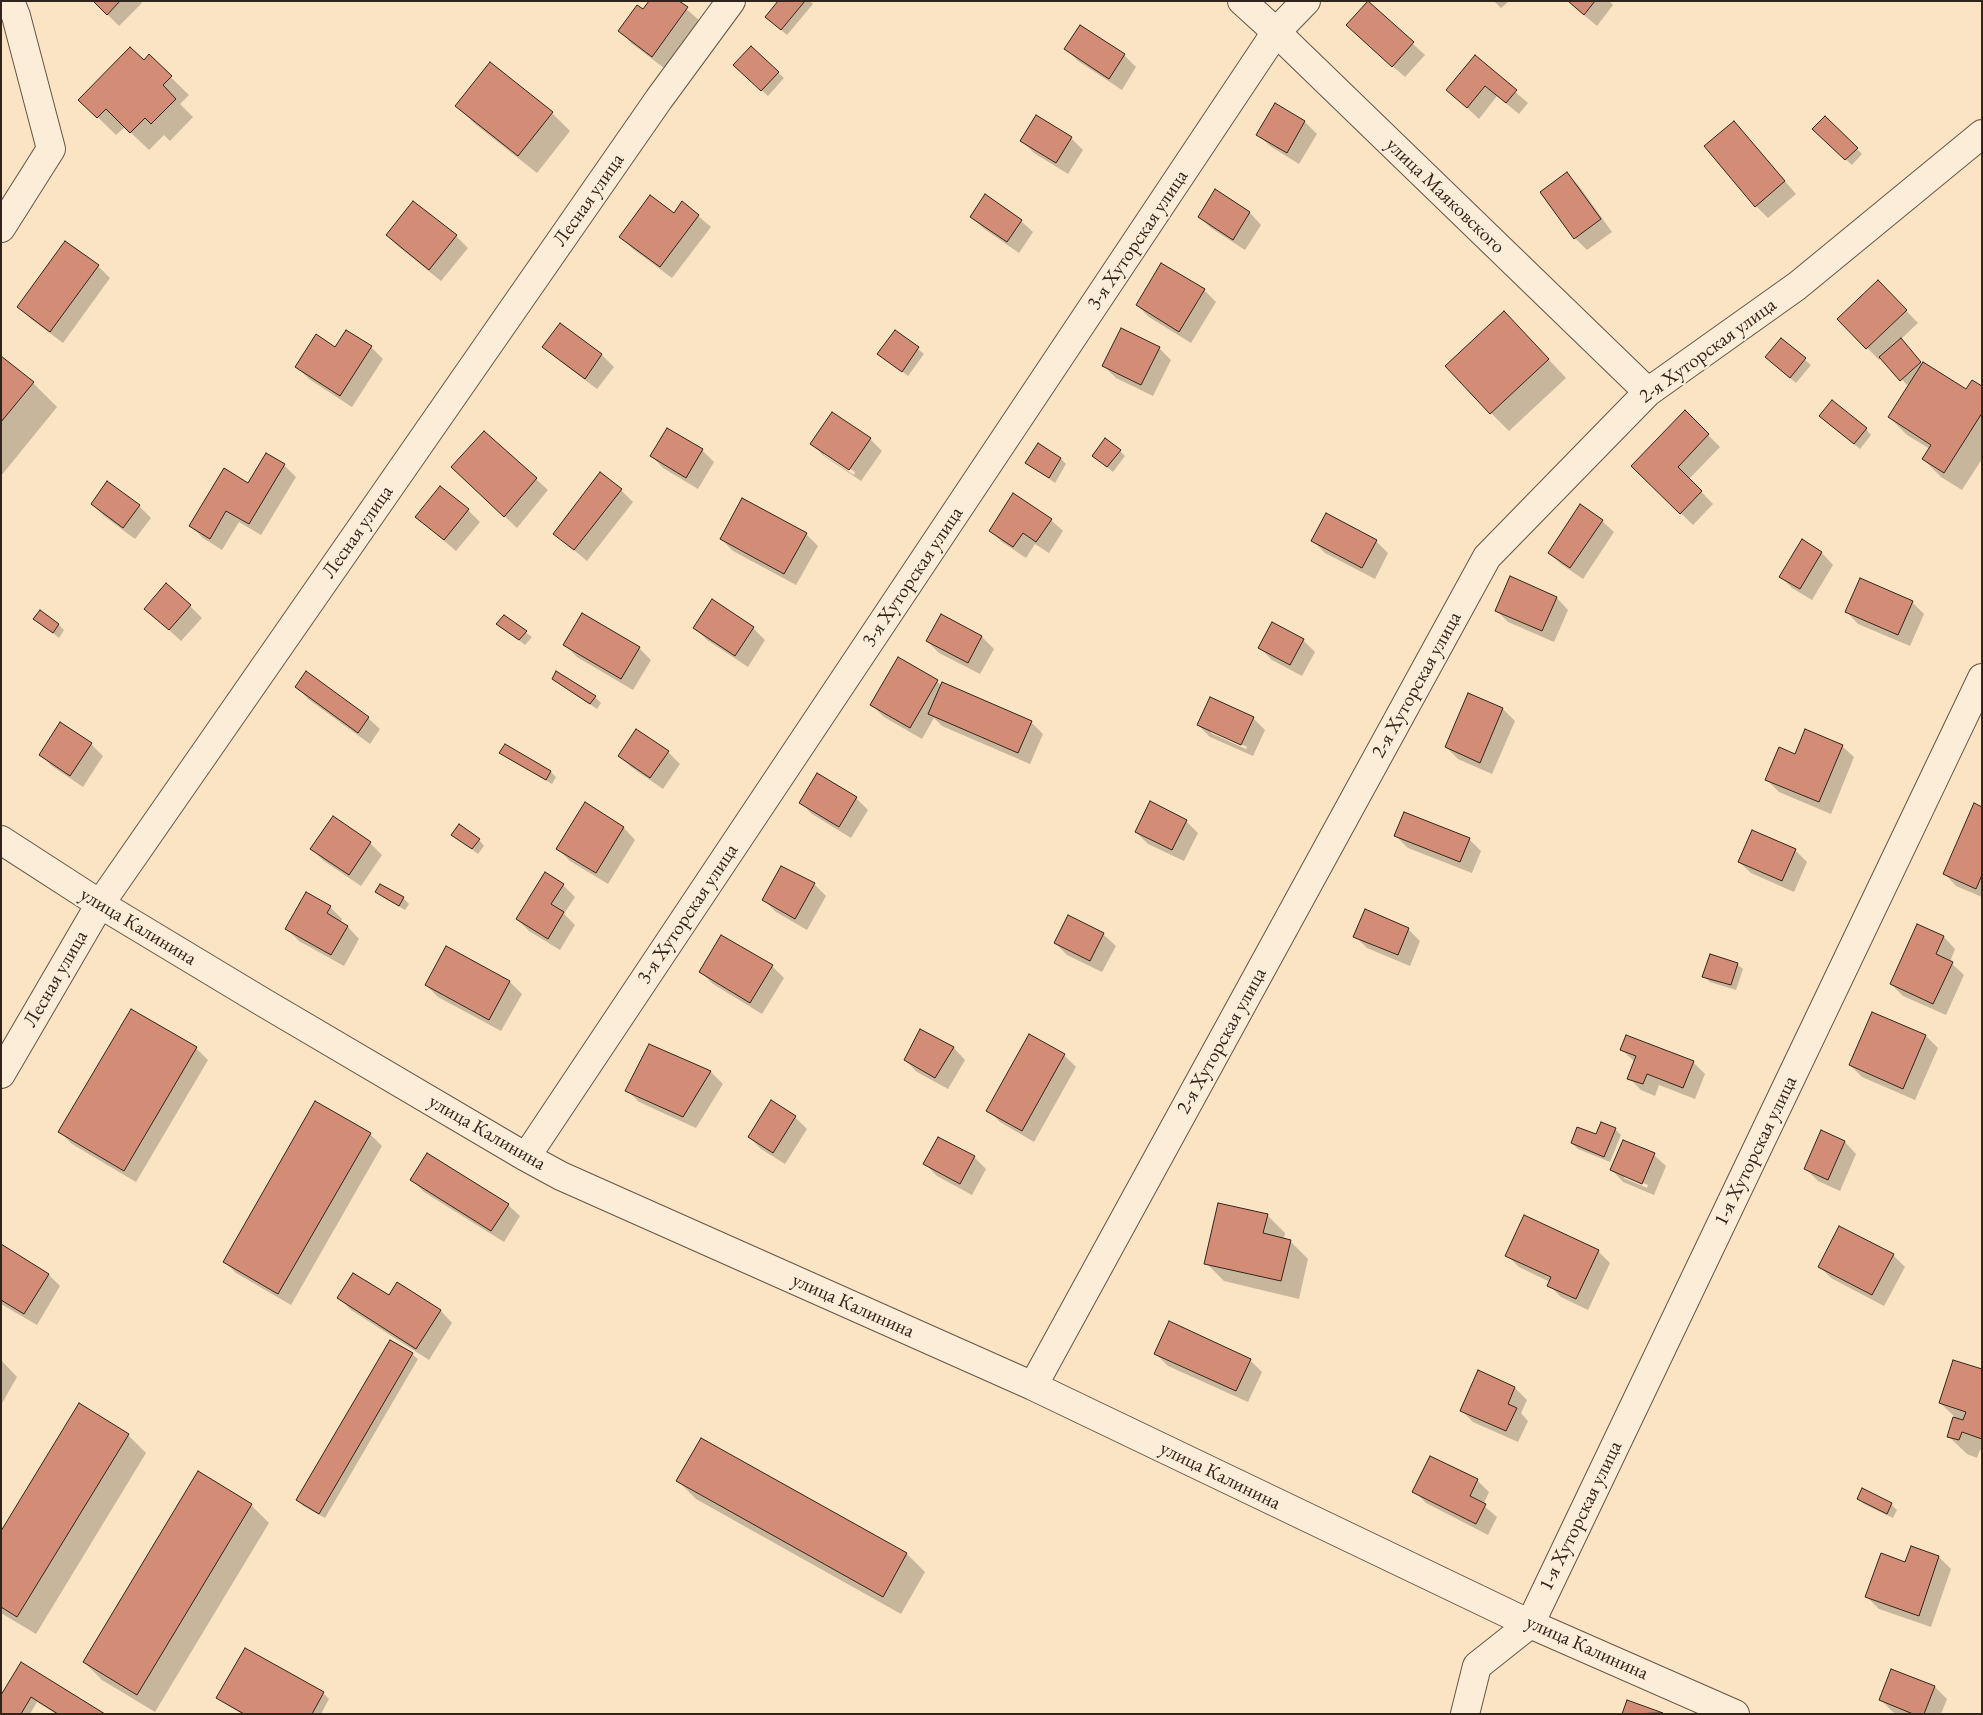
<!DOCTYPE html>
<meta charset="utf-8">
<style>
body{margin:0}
#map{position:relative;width:1983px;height:1715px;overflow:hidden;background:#fbe4c3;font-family:"EB Garamond",serif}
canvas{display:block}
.frame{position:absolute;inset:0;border:2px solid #31251b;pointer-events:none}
</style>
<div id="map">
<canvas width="1983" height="1715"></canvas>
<div class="frame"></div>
</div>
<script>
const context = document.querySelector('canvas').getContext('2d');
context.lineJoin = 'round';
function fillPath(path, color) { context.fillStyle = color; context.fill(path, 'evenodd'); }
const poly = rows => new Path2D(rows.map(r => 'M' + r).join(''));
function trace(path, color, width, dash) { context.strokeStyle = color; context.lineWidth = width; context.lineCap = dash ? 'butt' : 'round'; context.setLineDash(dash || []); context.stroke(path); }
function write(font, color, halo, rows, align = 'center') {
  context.font = font + ' "EB Garamond",serif'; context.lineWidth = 4.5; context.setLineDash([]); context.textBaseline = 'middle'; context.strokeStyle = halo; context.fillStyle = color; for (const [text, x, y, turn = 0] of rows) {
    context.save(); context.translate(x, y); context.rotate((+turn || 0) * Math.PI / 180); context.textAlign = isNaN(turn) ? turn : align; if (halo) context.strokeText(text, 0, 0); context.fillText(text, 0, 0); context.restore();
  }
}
fillPath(poly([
 [94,1,140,1,142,3,119,26],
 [677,1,699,20,664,68,631,43,620,31,644,10],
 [779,1,810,1,813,4,787,35,772,22],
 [1494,1,1509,1,1501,8],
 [1567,1,1609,1,1613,5,1597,26],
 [1368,3,1425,55,1405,77,1360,37],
 [1081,26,1124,55,1136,67,1122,90,1078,61,1066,49],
 [751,47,784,78,768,96,740,71],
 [149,56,189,95,180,104,193,117,170,141,164,135,149,150,125,127,116,135,80,100,144,61],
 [1475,57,1528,103,1519,114,1497,96,1479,119,1448,90],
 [490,64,552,113,570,131,537,173,475,124,457,106],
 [1275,105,1305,122,1317,134,1299,164,1270,146,1258,135],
 [1825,118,1862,154,1852,165,1814,129],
 [1734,122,1796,194,1768,218,1756,206],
 [1071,138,1083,150,1068,174,1034,153,1022,141],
 [1567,174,1579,186,1612,232,1587,250,1575,238],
 [1215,191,1250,213,1261,225,1245,250,1211,228,1199,216],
 [683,203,711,227,672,278,633,249,621,237,674,215],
 [971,216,1021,221,1033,232,1019,253,983,228],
 [387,235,456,236,468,248,441,281,399,247],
 [98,266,110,278,63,343,31,319,19,307],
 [1204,290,1216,302,1191,343,1149,317,1137,305],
 [1890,294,1918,323,1900,340,1923,365,1966,391,1982,388,1982,459,1962,490,1941,477,1923,459,1930,449,1907,435,1889,417,1912,381,1907,385,1882,357,1879,360,1839,319],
 [560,324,602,355,614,367,597,389,556,358,544,347],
 [895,331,924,354,908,376,879,354],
 [1522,331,1566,378,1509,431,1491,413],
 [1781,340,1811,365,1796,383,1772,363],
 [371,347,383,359,352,407,309,379,297,367,336,348],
 [1159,348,1171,360,1153,396,1116,378,1104,366],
 [1,358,33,383,57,407,1,476],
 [1685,412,1720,447,1689,479,1713,504,1693,525,1633,466],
 [1826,422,1866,429,1871,435,1860,449],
 [870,439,882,451,861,481,824,456,812,444],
 [824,452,855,472,854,475,824,455],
 [702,450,714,462,698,489,663,468,652,456],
 [1120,451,1125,456,1113,472,1093,456],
 [267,455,284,465,296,477,261,535,239,522,222,550,203,538,191,526,248,485],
 [1061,459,1066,464,1055,483,1027,463],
 [464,478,536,479,548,490,517,528],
 [621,490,633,502,587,561,555,534],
 [92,504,139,506,151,518,135,539,104,516],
 [468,510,480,522,456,551,417,517],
 [1051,520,1063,531,1049,553,1035,544,1026,558,1002,542,990,530],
 [1602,521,1614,532,1583,579,1561,564,1549,552],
 [806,534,818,546,796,585,733,551,721,539],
 [1313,541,1376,541,1388,553,1375,579,1325,553],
 [1802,541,1822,553,1833,565,1812,600,1792,588,1780,576],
 [1511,578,1557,598,1568,610,1554,642,1508,622,1496,610],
 [712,601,753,628,765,640,748,667,707,640,695,628],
 [1912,602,1924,614,1910,646,1858,624,1847,612],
 [190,606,202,618,181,641,146,609],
 [941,615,982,637,994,649,980,674,939,653,927,641],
 [504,617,532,637,525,645,498,624],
 [35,619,59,625,64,630,59,638],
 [1303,640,1315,652,1302,676,1272,660,1260,648],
 [565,645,639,648,651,660,633,690,577,657],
 [557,673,595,697,601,703,597,709,559,684,553,679],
 [937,681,941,686,1031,722,1043,734,1030,764,942,726,934,718,922,739,884,717,872,705],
 [297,687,368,718,380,729,370,744,308,699],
 [1468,695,1503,709,1515,721,1492,774,1458,759,1446,747],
 [1253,718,1265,730,1253,756,1210,737,1198,725],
 [1211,730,1247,747,1246,749,1211,733],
 [91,744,103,756,83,787,52,766,40,754],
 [1842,746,1854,757,1831,814,1779,792,1767,780,1796,755],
 [668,752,680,764,663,789,631,767,619,755],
 [501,753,551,772,556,777,552,784,507,758],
 [856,798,868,810,851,838,812,814,800,802],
 [585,804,624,828,635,840,608,884,570,861,558,849],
 [1982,808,1982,897,1956,886,1945,874],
 [1186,821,1198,833,1184,861,1148,844,1136,832],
 [1396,836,1469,839,1481,851,1472,873,1408,848],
 [459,840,479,840,484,846,478,854],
 [370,843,382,855,361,886,324,861,312,849],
 [1795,850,1807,862,1794,892,1751,873,1739,862],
 [814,884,826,896,807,930,776,912,764,900],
 [563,885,575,897,564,914,575,925,560,950,529,931,517,919],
 [377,892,403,898,409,904,405,910,383,897],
 [330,907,342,919,340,923,348,927,359,939,344,966,299,941,287,929],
 [1069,916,1104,935,1116,946,1102,972,1067,955,1055,943],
 [1918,925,1944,937,1955,949,1950,962,1964,975,1946,1015,1903,996,1891,984],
 [1408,929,1420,941,1410,966,1367,948,1355,936],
 [722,936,772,966,784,978,762,1014,713,984,701,972],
 [447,947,510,982,522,994,501,1031,438,997,426,985],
 [1737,964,1743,969,1736,990,1710,982,1704,976],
 [1872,1013,1926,1036,1938,1048,1915,1100,1862,1077,1850,1065],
 [920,1031,954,1048,965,1060,948,1089,917,1072,905,1060],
 [649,1045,711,1072,723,1084,696,1128,639,1102,627,1090],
 [196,1048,208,1060,136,1182,72,1144,60,1132],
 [1622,1050,1693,1062,1705,1074,1695,1099,1659,1085,1655,1096,1641,1090,1629,1078,1635,1062],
 [1064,1055,1076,1067,1034,1142,1000,1122,988,1110],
 [316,1103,370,1134,382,1146,291,1305,236,1273,224,1261],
 [795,1117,807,1129,785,1164,761,1149,749,1137],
 [1615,1129,1621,1135,1610,1162,1578,1149,1572,1143],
 [1845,1142,1856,1154,1840,1191,1818,1181,1806,1169],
 [1654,1155,1666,1166,1654,1195,1623,1182,1612,1170],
 [1624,1175,1648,1185,1647,1188,1624,1178],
 [974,1157,986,1169,972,1195,937,1176,925,1164],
 [412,1180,508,1205,520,1216,504,1242,424,1192],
 [1267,1215,1285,1233,1284,1239,1290,1241,1308,1259,1299,1299,1224,1281,1206,1263],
 [1,1246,49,1275,60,1286,37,1325,1,1304],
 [1598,1251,1610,1263,1588,1310,1561,1297,1549,1285,1550,1282,1519,1267,1507,1255],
 [1893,1255,1905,1267,1884,1306,1831,1278,1819,1266],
 [398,1284,441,1311,452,1323,429,1360,351,1310,339,1298,389,1297],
 [412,1354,418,1359,325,1518,303,1506,298,1500],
 [1156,1354,1250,1360,1262,1372,1248,1402,1168,1366],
 [1,1360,17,1377,1,1405],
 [1982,1371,1982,1450,1980,1450,1977,1458,1967,1454,1948,1436,1955,1417,1940,1403],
 [1515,1388,1527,1400,1521,1413,1528,1421,1518,1442,1473,1422,1461,1410],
 [128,1435,146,1453,36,1634,1,1613,1,1534],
 [701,1439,907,1554,925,1572,901,1614,696,1499,678,1481],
 [1430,1457,1477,1480,1489,1492,1483,1505,1497,1517,1488,1535,1426,1503,1414,1491],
 [1862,1490,1891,1504,1897,1510,1893,1518,1864,1504,1858,1498],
 [251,1505,269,1523,155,1712,102,1680,84,1662],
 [1911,1548,1939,1557,1951,1569,1931,1627,1879,1609,1867,1597,1906,1563],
 [245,1649,323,1693,329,1699,321,1714,242,1714,224,1703,218,1698],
 [21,1664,103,1714,56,1714,37,1702,30,1714,1,1714],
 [1892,1670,1935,1687,1947,1699,1941,1714,1897,1714,1893,1712,1881,1700]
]), '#0003');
const building = poly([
 [93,1,120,1,107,15,93,1],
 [649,1,679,1,688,7,652,57,618,31,637,5,643,9,649,1],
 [778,1,805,1,781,30,765,17,778,1],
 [1368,1,1414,42,1392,67,1346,25,1368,1],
 [1568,1,1595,1,1584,15,1568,1],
 [1080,25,1125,54,1109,79,1064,49,1080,25],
 [751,46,779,72,761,91,733,65,751,46],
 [130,47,144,60,149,54,172,76,163,85,176,99,151,124,145,118,130,133,106,109,97,118,78,100,130,47],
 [1475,55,1517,90,1506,103,1485,86,1467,108,1446,90,1475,55],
 [490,62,553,112,518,156,455,106,490,62],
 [1275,103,1305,121,1287,153,1256,135,1275,103],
 [1036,115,1072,137,1056,163,1020,141,1036,115],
 [1825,116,1858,148,1845,160,1812,129,1825,116],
 [1734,121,1785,181,1755,207,1704,146,1734,121],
 [1567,172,1601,219,1574,239,1540,192,1567,172],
 [1215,189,1250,212,1233,240,1198,217,1215,189],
 [985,194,1022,220,1007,242,970,217,985,194],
 [650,195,674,213,682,201,699,215,660,267,619,237,650,195],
 [413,201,457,235,429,270,386,235,413,201],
 [65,241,99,265,50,332,17,307,65,241],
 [1161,263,1205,289,1179,332,1136,305,1161,263],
 [1878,280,1907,310,1866,349,1837,319,1878,280],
 [1504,311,1549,359,1490,414,1445,366,1504,311],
 [560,323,602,354,585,379,542,347,560,323],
 [1121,328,1160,347,1141,385,1102,366,1121,328],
 [346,330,372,346,340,396,295,367,316,334,335,347,346,330],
 [895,330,919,347,902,372,877,354,895,330],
 [1781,338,1806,358,1790,378,1765,357,1781,338],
 [1901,338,1921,362,1900,381,1879,357,1901,338],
 [1,356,34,382,1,422,1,356],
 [1923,362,1966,389,1972,380,1982,386,1982,413,1944,473,1922,459,1931,445,1888,417,1923,362],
 [1832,400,1867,428,1854,444,1819,416,1832,400],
 [1685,410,1709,434,1678,467,1702,491,1680,514,1631,466,1685,410],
 [832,412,871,438,849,470,810,444,832,412],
 [667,428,703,449,686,478,650,456,667,428],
 [484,431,537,478,504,517,451,467,484,431],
 [1105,438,1121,450,1107,467,1092,456,1105,438],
 [1038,443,1061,458,1049,478,1025,463,1038,443],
 [266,453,285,464,249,524,226,511,210,539,189,526,224,468,248,483,266,453],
 [600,472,622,489,574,550,553,534,600,472],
 [107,481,140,505,123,528,91,504,107,481],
 [440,486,469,509,444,540,415,517,440,486],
 [1013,493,1052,519,1036,542,1023,533,1013,547,989,531,1013,493],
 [742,498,807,533,784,574,720,539,742,498],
 [1580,504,1603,520,1570,568,1548,553,1580,504],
 [1326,513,1377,540,1362,568,1311,541,1326,513],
 [1802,539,1822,552,1800,589,1779,577,1802,539],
 [1510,576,1557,597,1542,631,1495,611,1510,576],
 [1860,578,1913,601,1898,635,1845,612,1860,578],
 [166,583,191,605,169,630,144,609,166,583],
 [712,599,754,627,735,656,693,628,712,599],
 [40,610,59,624,53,633,33,619,40,610],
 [582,613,640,647,621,679,563,645,582,613],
 [941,614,982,636,968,663,926,641,941,614],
 [504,615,527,631,519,640,496,624,504,615],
 [1272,622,1304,639,1290,665,1258,648,1272,622],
 [898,657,938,680,910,728,870,705,898,657],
 [306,671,369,717,358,733,295,687,306,671],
 [556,671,596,696,590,704,552,679,556,671],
 [942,682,1032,721,1018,753,928,714,942,682],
 [1468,693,1503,708,1480,763,1445,747,1468,693],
 [1210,697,1254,717,1241,745,1197,725,1210,697],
 [60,722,92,743,70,776,39,755,60,722],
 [636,729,669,751,650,778,618,756,636,729],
 [1805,729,1843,745,1819,802,1765,780,1779,747,1795,754,1805,729],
 [505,744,551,771,546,780,499,753,505,744],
 [817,773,857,797,839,827,799,803,817,773],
 [1150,801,1187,820,1172,850,1135,832,1150,801],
 [585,802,624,827,596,873,556,849,585,802],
 [1974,803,1982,807,1982,875,1976,889,1943,874,1974,803],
 [1404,812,1470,838,1460,862,1394,836,1404,812],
 [333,816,371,842,349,875,310,849,333,816],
 [459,824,480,839,472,849,451,835,459,824],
 [1752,830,1796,849,1782,881,1738,862,1752,830],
 [781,866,815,883,795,919,762,900,781,866],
 [545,872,564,884,551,904,564,912,548,939,516,919,545,872],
 [380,884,404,897,399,906,375,892,380,884],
 [306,892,331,906,327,913,348,926,331,955,285,929,306,892],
 [1365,909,1409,928,1398,955,1353,937,1365,909],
 [1068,915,1104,933,1090,961,1054,943,1068,915],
 [1917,924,1944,936,1936,954,1953,962,1933,1004,1890,984,1917,924],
 [721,935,773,965,750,1003,699,972,721,935],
 [446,946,510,981,489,1020,425,985,446,946],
 [1710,954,1738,963,1731,985,1702,977,1710,954],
 [131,1009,197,1047,124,1171,58,1132,131,1009],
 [1872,1012,1926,1035,1903,1089,1849,1065,1872,1012],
 [920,1029,954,1047,935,1078,904,1060,920,1029],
 [1029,1034,1065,1054,1022,1131,986,1111,1029,1034],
 [1626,1035,1694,1061,1683,1088,1647,1074,1643,1084,1627,1079,1636,1056,1620,1050,1626,1035],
 [649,1044,711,1071,683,1117,625,1091,649,1044],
 [771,1100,796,1116,773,1153,748,1137,771,1100],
 [315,1101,371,1133,278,1294,223,1262,315,1101],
 [1601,1122,1616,1128,1604,1157,1571,1143,1577,1127,1596,1134,1601,1122],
 [1821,1130,1845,1141,1828,1180,1804,1169,1821,1130],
 [938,1137,975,1156,960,1184,923,1164,938,1137],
 [1623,1140,1655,1153,1642,1184,1610,1170,1623,1140],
 [427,1153,509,1204,491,1231,410,1180,427,1153],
 [1218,1203,1268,1214,1263,1233,1291,1240,1281,1281,1204,1264,1218,1203],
 [1524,1215,1599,1250,1576,1299,1547,1286,1551,1277,1505,1256,1524,1215],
 [1839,1226,1894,1254,1872,1295,1818,1267,1839,1226],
 [1,1244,49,1274,24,1314,1,1300,1,1244],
 [353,1273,389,1295,397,1282,441,1310,416,1349,337,1298,353,1273],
 [1169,1321,1251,1359,1236,1391,1154,1354,1169,1321],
 [390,1340,413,1353,319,1514,296,1500,390,1340],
 [1953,1360,1982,1369,1982,1439,1962,1432,1959,1440,1947,1437,1953,1417,1963,1420,1966,1412,1939,1403,1953,1360],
 [1478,1370,1515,1387,1508,1404,1517,1408,1506,1431,1460,1411,1478,1370],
 [79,1403,129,1434,17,1617,1,1607,1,1531,79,1403],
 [701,1438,907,1553,883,1597,676,1481,701,1438],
 [1430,1456,1478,1479,1470,1496,1486,1504,1476,1524,1412,1492,1430,1456],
 [198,1471,252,1504,137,1695,83,1662,198,1471],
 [1862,1488,1892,1503,1887,1514,1857,1499,1862,1488],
 [1911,1546,1939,1556,1919,1616,1865,1597,1881,1553,1905,1562,1911,1546],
 [245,1648,324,1692,312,1714,244,1714,216,1698,245,1648],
 [21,1662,105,1714,58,1714,31,1697,21,1714,1,1714,1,1695,21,1662],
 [1891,1669,1935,1686,1924,1714,1913,1714,1879,1700,1891,1669],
 [1627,1700,1663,1713,1622,1714,1627,1700]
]);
fillPath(building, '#d38d77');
trace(building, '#31251b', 1);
const minor = poly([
 [1242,1,1276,32,1648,392],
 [1,228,51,149,16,16,10,1],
 [1,840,100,904,261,1001,526,1157,561,1176,1033,1386,1530,1624,1735,1714],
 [1,1074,100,904,659,99,731,1],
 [526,1157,1276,32,1306,1],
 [1033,1386,1487,557,1648,392,1797,286,1982,134],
 [1465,1714,1477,1666,1530,1624,1982,678]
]);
trace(minor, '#645545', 30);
trace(minor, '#fcedd8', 28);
write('20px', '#31251b', '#fcedd8', [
 ["улица Маяковского",1445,196,44],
 ["Лесная улица",589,200,-55],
 ["3-я Хуторская улица",1138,240,-56],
 ["2-я Хуторская улица",1708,351,-36],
 ["Лесная улица",358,532,-55],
 ["3-я Хуторская улица",913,577,-56],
 ["2-я Хуторская улица",1417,685,-61],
 ["3-я Хуторская улица",688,914,-56],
 ["улица Калинина",138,927,31],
 ["Лесная улица",56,979,-60],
 ["2-я Хуторская улица",1222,1041,-61],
 ["улица Калинина",487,1133,30],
 ["1-я Хуторская улица",1756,1151,-64],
 ["улица Калинина",853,1306,24],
 ["улица Калинина",1220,1476,26],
 ["1-я Хуторская улица",1581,1516,-64],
 ["улица Калинина",1587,1648,24]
]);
</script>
